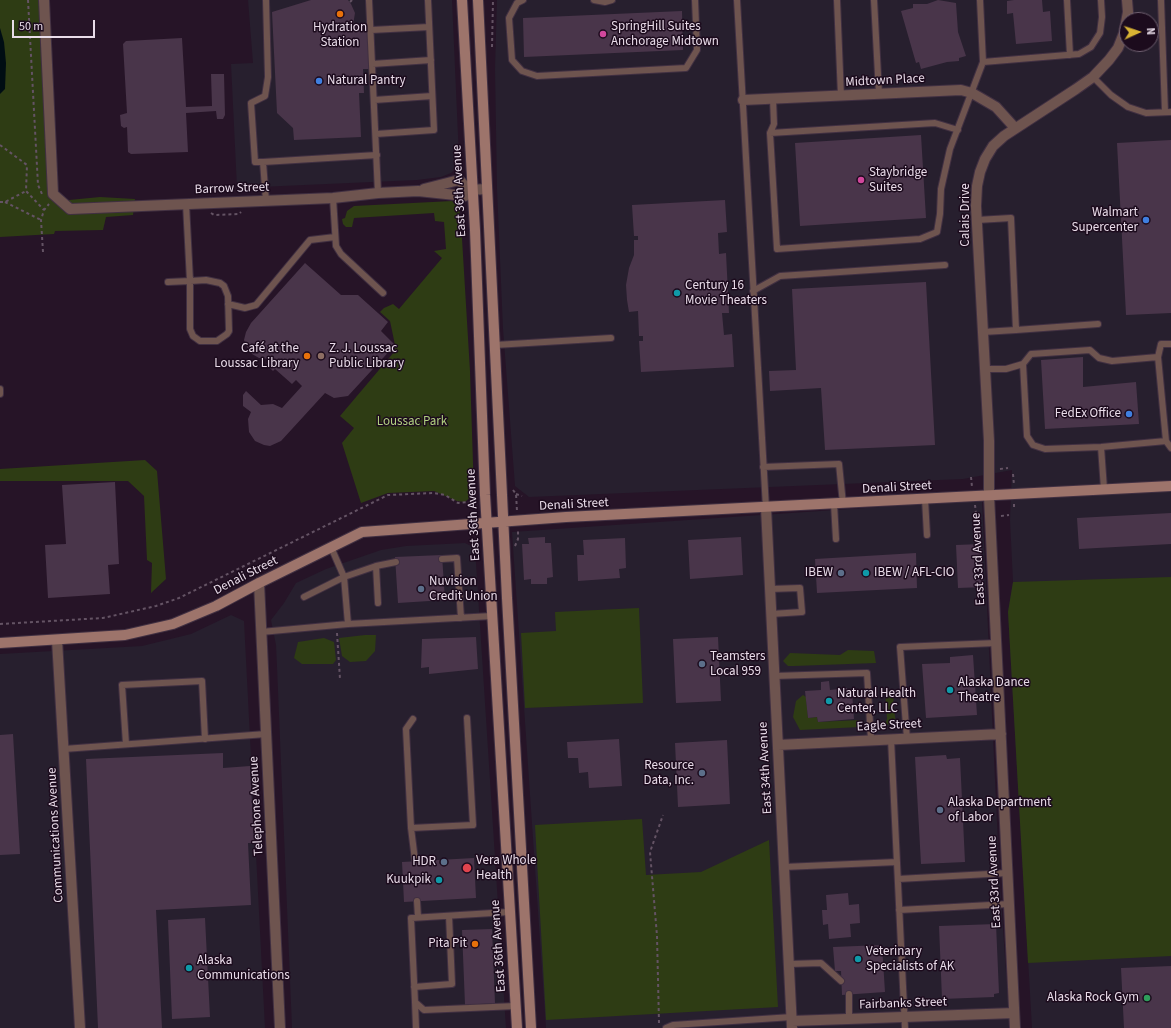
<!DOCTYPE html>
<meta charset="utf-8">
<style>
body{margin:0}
#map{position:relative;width:1171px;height:1028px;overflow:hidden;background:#261427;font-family:"Source Sans 3",sans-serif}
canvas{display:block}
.north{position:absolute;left:1119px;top:12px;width:40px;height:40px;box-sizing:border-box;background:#1c0b1d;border:1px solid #6e5f6f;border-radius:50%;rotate:87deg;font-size:11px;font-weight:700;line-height:16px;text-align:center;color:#e9dce9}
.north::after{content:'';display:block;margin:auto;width:14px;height:18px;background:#d9b334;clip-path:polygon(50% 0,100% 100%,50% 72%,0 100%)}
.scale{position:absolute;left:12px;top:20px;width:83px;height:18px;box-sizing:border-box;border:2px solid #e9dce9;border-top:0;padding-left:5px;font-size:12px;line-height:14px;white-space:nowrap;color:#e9dce9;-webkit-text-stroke:3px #1c0b1d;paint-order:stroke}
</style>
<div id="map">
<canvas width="1171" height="1028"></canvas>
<div class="north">N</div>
<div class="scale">50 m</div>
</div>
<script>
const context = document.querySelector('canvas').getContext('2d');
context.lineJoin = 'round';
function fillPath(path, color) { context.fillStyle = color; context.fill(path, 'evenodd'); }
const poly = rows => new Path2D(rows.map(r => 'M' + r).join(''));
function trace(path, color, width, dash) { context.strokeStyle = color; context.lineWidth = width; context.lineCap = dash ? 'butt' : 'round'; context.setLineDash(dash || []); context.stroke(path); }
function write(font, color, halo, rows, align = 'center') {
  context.font = font + ' "Source Sans 3",sans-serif'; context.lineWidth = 3; context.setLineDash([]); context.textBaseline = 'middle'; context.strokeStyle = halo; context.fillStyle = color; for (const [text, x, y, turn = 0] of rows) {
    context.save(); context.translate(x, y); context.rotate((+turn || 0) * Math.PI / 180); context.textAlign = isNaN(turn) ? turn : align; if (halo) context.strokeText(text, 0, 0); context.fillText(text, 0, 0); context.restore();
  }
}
fillPath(poly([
 [248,0,452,0,459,158,457,167,451,173,441,177,417,180,237,188,231,64,253,63],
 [497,0,1171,0,1171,1028,1032,1028,1008,612,1013,582,1010,520,1012,470,963,479,529,497,515,486,503,329,497,189,495,69],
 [1127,20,1151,20,1151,44,1127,44],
 [982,500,1000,887,1010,1028,546,1028,512,532],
 [465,543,475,548,506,1028,292,1028,277,667,276,645,271,620,284,603,296,583,326,569,381,550,406,546],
 [231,615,244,621,265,1028,0,1028,0,654,142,646,191,634]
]), '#271f2e');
fillPath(poly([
 [0,0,42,0,59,201,100,197,135,199,133,215,106,217,103,230,55,231,54,234,0,237],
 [452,201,459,208,461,222,470,371,474,494,465,502,457,501,434,491,388,493,361,503,342,443,354,428,340,416,395,351,395,345,390,321,380,312,384,308,393,304,399,309,442,258,434,251,446,249,444,222,435,221,434,213,354,218,352,227,346,227,343,224,342,219,345,218,347,211,354,206],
 [145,460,157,471,166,579,151,593,152,563,147,560,144,496,128,481,0,481,0,469],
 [1171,577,1171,956,1028,963,1008,612,1013,582],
 [639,608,643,703,525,708,521,633,556,631,555,612],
 [365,635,376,635,375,651,366,661,350,662,342,656,339,638],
 [324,638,334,642,336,660,333,664,302,664,294,658,298,642],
 [848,650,874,651,876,663,794,666,788,666,783,661,790,653,840,655],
 [885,690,895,690,893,703,896,723,892,725,885,724,887,719],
 [803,695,806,697,808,718,817,717,818,722,859,720,860,727,800,730,793,717,796,701],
 [642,819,646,875,701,872,769,840,778,1007,546,1020,535,825]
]), '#2e3c14');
fillPath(poly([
 [0,28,4,42,6,63,5,89,0,94]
]), '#000d13');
fillPath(poly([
 [311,0,348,0,351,4,355,13,353,25,368,24,369,69,363,69,364,93,359,93,361,137,294,140,293,128,277,113,272,12],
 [938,0,956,3,958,32,966,56,959,58,959,61,947,62,921,69,919,62,916,63,901,11,913,8,913,4,927,4],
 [1014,0,1042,0,1043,12,1050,11,1052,41,1016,44,1013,13,1007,14,1007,1],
 [682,11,683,50,524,57,523,18],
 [182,38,186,107,212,106,211,74,224,74,225,115,223,119,217,119,216,111,186,113,188,152,131,154,128,152,127,127,124,128,121,126,120,115,127,113,123,44,126,41],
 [921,135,926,218,800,226,795,143],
 [1171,140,1171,313,1126,315,1117,143],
 [725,200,727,232,718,233,719,254,726,253,729,313,722,313,724,335,732,334,734,367,641,372,639,341,643,341,643,336,639,336,638,311,629,312,627,300,626,285,629,268,634,255,634,240,638,240,638,236,634,236,632,205],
 [305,263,341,295,358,295,388,322,381,331,395,345,348,396,334,398,325,393,281,441,270,446,264,445,255,441,249,432,248,419,251,412,243,406,243,395,246,391,261,405,273,404,282,408,302,386,296,380,292,384,275,369,273,371,266,364,270,359,259,358,252,354,247,347,244,340,246,332,251,323],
 [926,282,935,445,825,450,821,388,770,391,769,371,796,370,792,289],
 [1083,357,1083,387,1136,382,1139,424,1045,429,1041,360],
 [115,482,119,564,108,565,110,594,48,598,45,545,66,544,62,485],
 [1171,513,1171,544,1079,549,1077,518],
 [545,537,545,543,551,543,553,577,547,578,547,584,531,584,531,579,524,580,522,544,529,544,528,538],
 [741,537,743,575,690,579,688,540],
 [625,538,626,568,619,569,620,578,578,581,577,555,584,555,583,540],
 [981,544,984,587,958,588,956,545],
 [916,553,917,588,817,593,815,559],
 [442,555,445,600,398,603,395,557],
 [476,637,478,669,429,674,429,667,421,668,422,639],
 [718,637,721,701,676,703,673,639],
 [973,655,977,715,926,718,922,664,950,663,950,657],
 [829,681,830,690,847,688,847,693,852,692,854,719,818,722,817,717,808,718,805,691,821,690,821,682],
 [13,734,20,854,0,855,0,735],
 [619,739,622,786,589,788,588,772,579,773,578,758,568,758,567,742],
 [727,740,730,804,678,807,675,743],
 [223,753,223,768,250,766,254,843,248,843,251,905,156,910,162,1028,98,1028,86,759],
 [946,755,947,759,960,758,965,862,921,864,915,757],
 [474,858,476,898,404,902,402,862],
 [848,893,849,905,859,904,860,923,850,924,851,937,829,939,828,924,823,925,822,910,827,910,826,895],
 [205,918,210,1017,172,1019,168,920],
 [996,924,999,993,994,994,994,997,942,999,939,926],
 [492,929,495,1003,465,1005,462,930],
 [882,945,885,992,842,995,841,971,835,971,833,947],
 [1171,966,1171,1028,1124,1028,1121,968]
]), '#49354a');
const lane = poly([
 [369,0,378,193],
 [523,0,517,3,509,18,512,60,522,71,537,76,686,68,697,50,695,0],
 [594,0,605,2,612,0],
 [737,0,766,508],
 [837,0,841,96],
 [874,0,879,94],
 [1067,0,1070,55],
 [1161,0,1165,112],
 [371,30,429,27],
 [983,62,1079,54,1091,47,1100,33,1102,17,1101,0],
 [372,64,431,60],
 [1093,77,1111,95,1128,107,1146,113,1171,112],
 [773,99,774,124,770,133,777,249,920,239,937,232,940,214,941,189,950,149,983,62,980,0],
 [374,100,432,96],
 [770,133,935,123,958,130],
 [376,134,434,130,428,0],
 [263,162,377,155],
 [333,198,336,246,341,254,383,293],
 [266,201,263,162,255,162,251,103,265,96,268,77,266,0],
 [977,220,1011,218,1016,330,983,332],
 [168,282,190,281,206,280,220,283,224,286,228,296,229,331,227,334,217,341,200,341,193,336,190,329,190,281,186,204],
 [753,291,780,276,945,265],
 [228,304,245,308,256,305,310,240,335,237],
 [1016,330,1098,324],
 [1171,344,1161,344,1158,357,1166,441,1171,448],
 [495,345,611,338],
 [1158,357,1112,361,1099,358,1090,350,1031,354,1023,364,1027,436,1033,445,1045,449,1101,447,1166,441],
 [985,369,1006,369,1023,364],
 [0,389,0,394],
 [1101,447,1104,489],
 [763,467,839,464,843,504],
 [925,499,927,535],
 [834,504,836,539],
 [442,559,457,558,461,618],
 [376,566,378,603],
 [770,589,800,588,802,612,771,614],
 [304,597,344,577,376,566,396,562],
 [348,624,492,616],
 [261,632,348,624,344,577,331,547],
 [774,676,867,673,871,740],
 [413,719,406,729,411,828,473,825,467,718],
 [891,739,905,1028],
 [907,739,900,647,996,643],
 [126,744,122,685,202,681,205,739],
 [64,749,266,734],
 [411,828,415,860],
 [784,867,897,862],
 [898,879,1007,873],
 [417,901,418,917],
 [899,910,1009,904],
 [509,912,411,918,415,1002,424,1010,516,1006],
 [789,964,821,963,841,981],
 [414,987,452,984,449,916],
 [849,994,849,1019],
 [415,1002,416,1028],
 [666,1028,673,1025,792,1017]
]);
const street = poly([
 [44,0,53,194,70,209,333,198,378,193,418,191,465,196,469,190],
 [743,100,961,90,972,93,996,107,1015,128],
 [424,189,459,180,469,190,487,189],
 [766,508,792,1028],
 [259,583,280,1028],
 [57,640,80,1028],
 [778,745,1001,734],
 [792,1021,1014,1013],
 [1015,1028,989,496,989,441,976,206,977,186,980,172,985,159,993,146,1004,136,1076,89,1093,77,1109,60,1118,48,1124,33,1128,12,1127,0]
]);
const secondary = poly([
 [462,0,475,230,485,495,517,1028],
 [478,0,507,598,531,1028],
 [0,643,125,635,173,624,216,606,259,583,362,532,566,517,1171,486]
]);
trace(lane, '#413042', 8);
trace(street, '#413042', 12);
trace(secondary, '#413042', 12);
trace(poly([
 [28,0,38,185,42,194],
 [350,2,352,0],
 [492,47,493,0],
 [0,145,27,165,26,191,44,210],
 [0,202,5,202,26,191],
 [5,202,41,220],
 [211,213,214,215,239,214,241,212],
 [43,252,41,220,44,210,49,204],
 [1000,469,1008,468],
 [1013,474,1014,485],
 [971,477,972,487],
 [513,490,516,494,517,511],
 [516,494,522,496],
 [1014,504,1014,510],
 [975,505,976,513],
 [1001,516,1009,515],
 [515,546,518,539,518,531],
 [0,624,103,618,156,606,179,598,388,495,434,493,445,495,458,503,470,502,474,499],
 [337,633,340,679],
 [659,1023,657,936,650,852,663,815]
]), '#645364', 2, [3, 3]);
trace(lane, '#6e544f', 6);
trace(street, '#6e544f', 10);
trace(secondary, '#9d746b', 10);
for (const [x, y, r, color] of [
 [340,14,4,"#e8710a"],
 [603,34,4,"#d1479c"],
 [319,81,4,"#3f7fe0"],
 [861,180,4,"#d1479c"],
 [1146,220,4,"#3f7fe0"],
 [677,293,4,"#0f9aa8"],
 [307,356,4,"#e8710a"],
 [321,356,4,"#8d6e63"],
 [1129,414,4,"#3f7fe0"],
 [841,573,4,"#5c6f8a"],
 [866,573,4,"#0f9aa8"],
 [421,589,4,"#5c6f8a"],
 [702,664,4,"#5c6f8a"],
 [950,690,4,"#0f9aa8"],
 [829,701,4,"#0f9aa8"],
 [702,773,4,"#5c6f8a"],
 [940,810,4,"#5c6f8a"],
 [444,862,4,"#5c6f8a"],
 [467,868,5,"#e0444e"],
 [439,880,4,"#0f9aa8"],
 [475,944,4,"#e8710a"],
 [858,959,4,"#0f9aa8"],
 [189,968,4,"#0f9aa8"],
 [1147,998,4,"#2e9e5b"]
]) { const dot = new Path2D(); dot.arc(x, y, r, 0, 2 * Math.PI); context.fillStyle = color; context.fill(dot); trace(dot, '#1c0b1d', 1.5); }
write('13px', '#e9dce9', '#1c0b1d', [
 ["SpringHill Suites",611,27],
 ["Anchorage Midtown",611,42],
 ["Hydration",340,28,"center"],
 ["Station",340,43,"center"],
 ["Natural Pantry",327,81],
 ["Staybridge",869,173],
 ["Suites",869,188],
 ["Walmart",1138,213,"right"],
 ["Supercenter",1138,228,"right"],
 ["Century 16",685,286],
 ["Movie Theaters",685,301],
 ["Café at the",299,349,"right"],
 ["Loussac Library",299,364,"right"],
 ["Z. J. Loussac",329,349],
 ["Public Library",329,364],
 ["FedEx Office",1121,414,"right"],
 ["IBEW",833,573,"right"],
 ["IBEW / AFL-CIO",874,573],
 ["Nuvision",429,582],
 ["Credit Union",429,597],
 ["Teamsters",710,657],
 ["Local 959",710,672],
 ["Alaska Dance",958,683],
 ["Theatre",958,698],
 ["Natural Health",837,694],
 ["Center, LLC",837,709],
 ["Resource",694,766,"right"],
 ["Data, Inc.",694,781,"right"],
 ["Alaska Department",948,803],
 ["of Labor",948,818],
 ["Vera Whole",476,861],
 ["Health",476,876],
 ["HDR",436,862,"right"],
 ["Kuukpik",431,880,"right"],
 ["Pita Pit",467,944,"right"],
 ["Veterinary",866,952],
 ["Specialists of AK",866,967],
 ["Alaska",197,961],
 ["Communications",197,976],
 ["Alaska Rock Gym",1139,998,"right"]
], 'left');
write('13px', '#e9dce9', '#1c0b1d', [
 ["Midtown Place",885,81,-3],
 ["Barrow Street",232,189,-2],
 ["East 36th Avenue",460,191,-93],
 ["Calais Drive",966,215,-90],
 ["Denali Street",897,488,-3],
 ["Denali Street",574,505,-3],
 ["East 36th Avenue",474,515,-93],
 ["East 33rd Avenue",979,559,-93],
 ["Denali Street",246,576,-27],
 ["Eagle Street",889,726,-3],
 ["East 34th Avenue",766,768,-93],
 ["Telephone Avenue",257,806,-93],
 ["Communications Avenue",56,835,-93],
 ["East 33rd Avenue",995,882,-93],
 ["East 36th Avenue",499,946,-94],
 ["Fairbanks Street",903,1004,-2]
]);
write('13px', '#b1d080', '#1c0b1d', [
 ["Loussac Park",412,422]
]);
</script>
